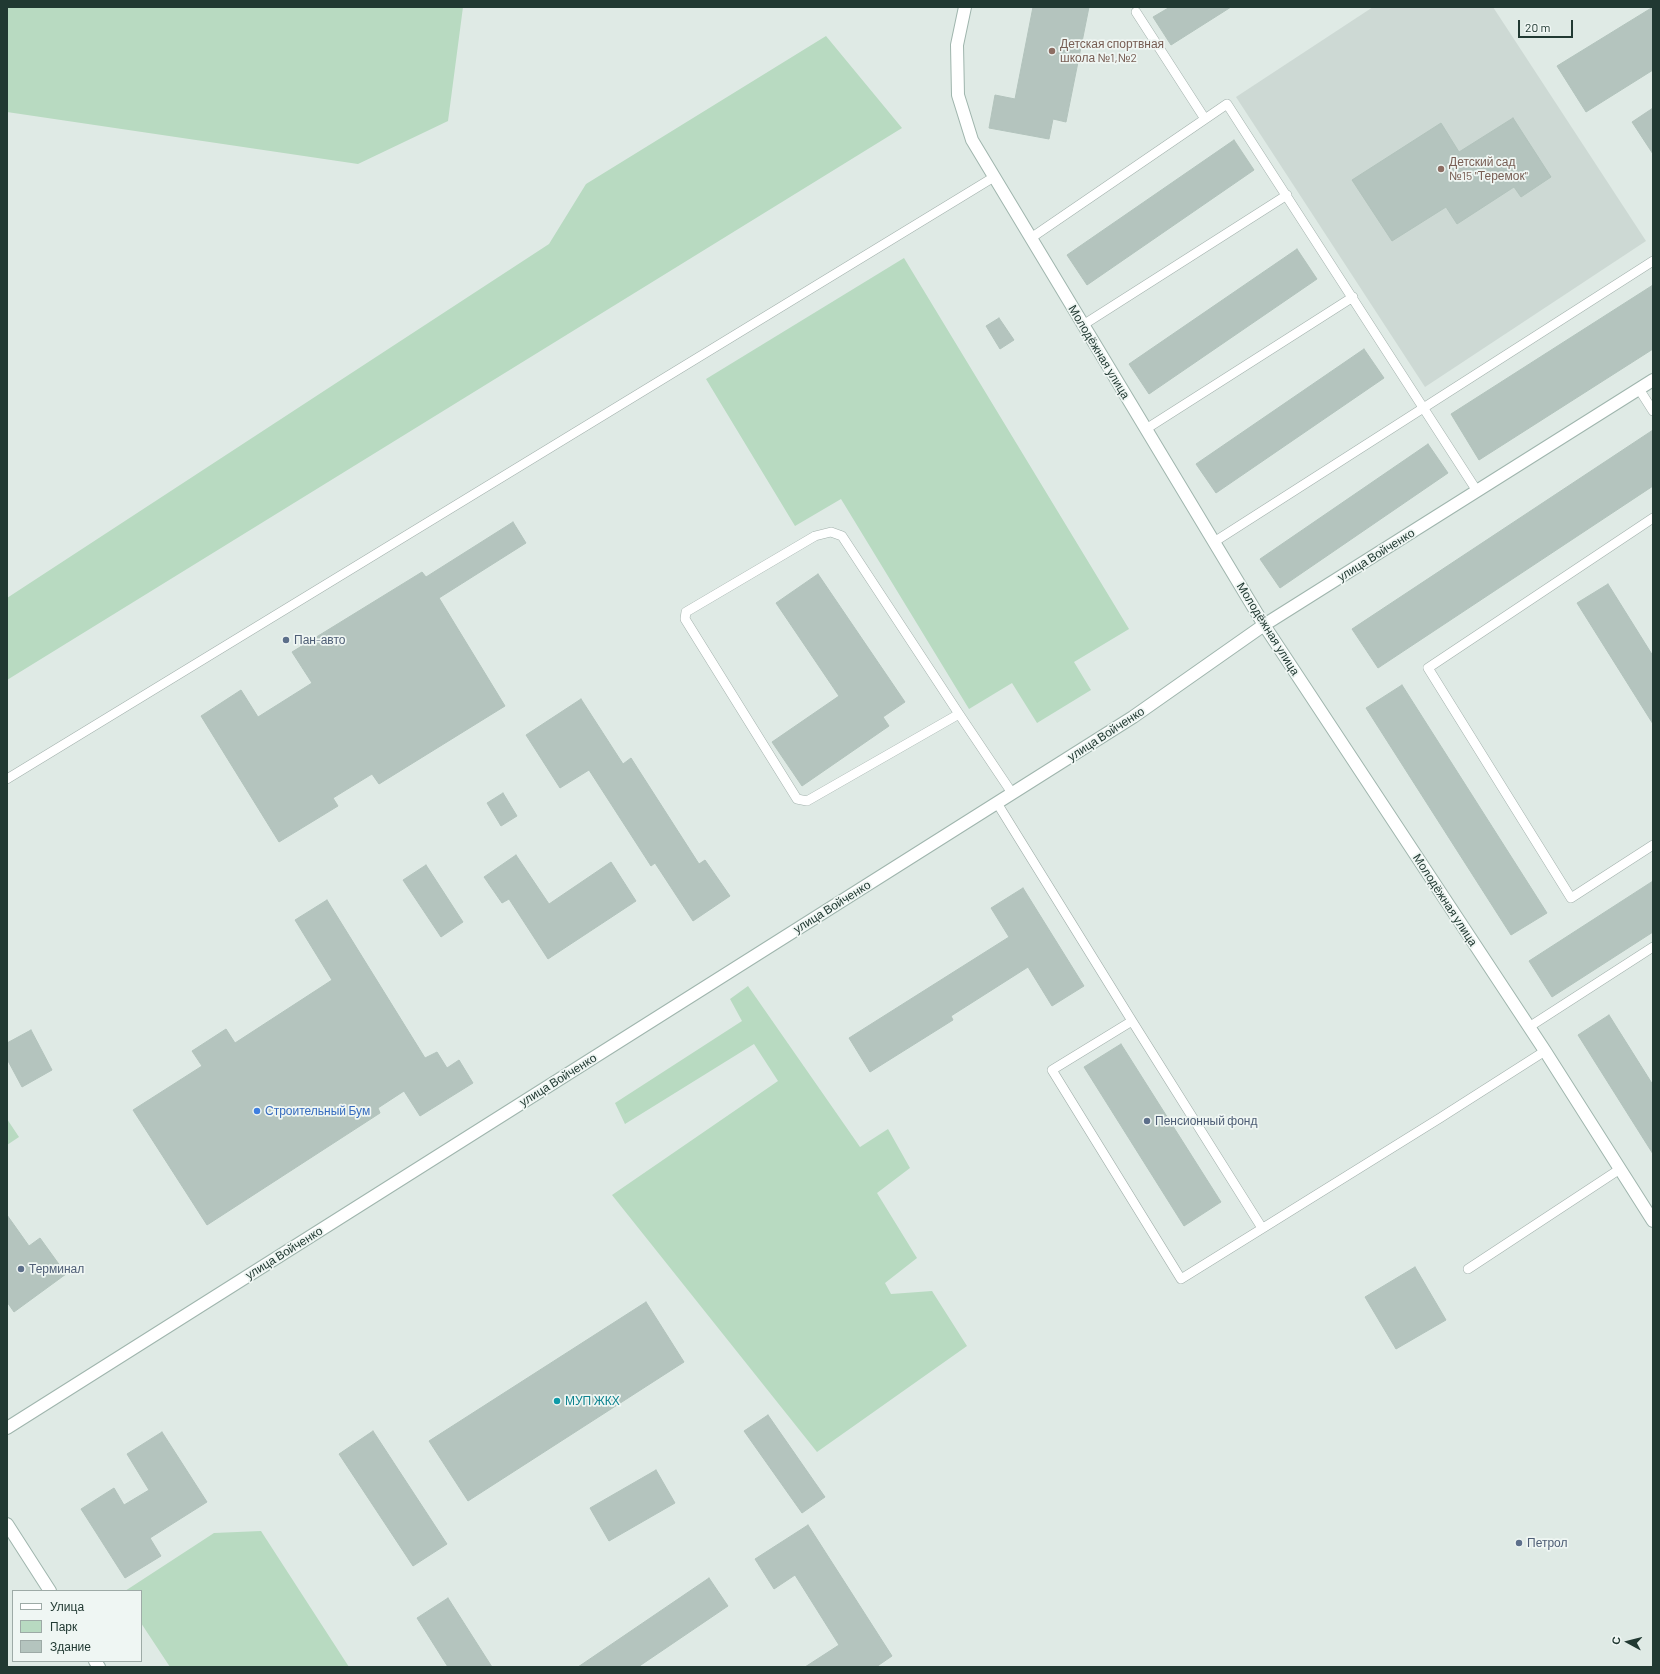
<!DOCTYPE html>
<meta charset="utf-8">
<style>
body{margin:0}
#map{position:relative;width:1660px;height:1674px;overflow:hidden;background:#dfeae5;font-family:Barlow,sans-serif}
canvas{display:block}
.frame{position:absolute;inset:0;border:8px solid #213932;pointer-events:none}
.legend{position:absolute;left:12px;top:1590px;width:130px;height:72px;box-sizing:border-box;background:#eff6f3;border:1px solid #9daaa6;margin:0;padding:5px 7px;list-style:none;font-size:12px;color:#213932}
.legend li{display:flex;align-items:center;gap:8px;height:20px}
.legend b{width:20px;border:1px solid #9daaa6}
.north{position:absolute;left:1608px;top:1622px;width:40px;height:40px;-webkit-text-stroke:3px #eff6f3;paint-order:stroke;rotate:277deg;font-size:11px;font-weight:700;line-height:16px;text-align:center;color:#213932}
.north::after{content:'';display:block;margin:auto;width:14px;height:18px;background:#213932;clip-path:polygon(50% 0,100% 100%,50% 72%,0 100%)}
.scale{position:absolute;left:1518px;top:20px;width:55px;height:18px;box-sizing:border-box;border:2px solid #213932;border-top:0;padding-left:5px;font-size:12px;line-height:14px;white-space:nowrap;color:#213932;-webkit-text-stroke:3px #eff6f3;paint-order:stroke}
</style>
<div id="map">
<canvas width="1660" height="1674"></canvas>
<div class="frame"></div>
<ul class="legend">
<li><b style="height:5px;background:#fff"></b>Улица</li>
<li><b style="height:11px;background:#b8dac1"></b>Парк</li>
<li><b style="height:11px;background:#b4c4be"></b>Здание</li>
</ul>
<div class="north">С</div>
<div class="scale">20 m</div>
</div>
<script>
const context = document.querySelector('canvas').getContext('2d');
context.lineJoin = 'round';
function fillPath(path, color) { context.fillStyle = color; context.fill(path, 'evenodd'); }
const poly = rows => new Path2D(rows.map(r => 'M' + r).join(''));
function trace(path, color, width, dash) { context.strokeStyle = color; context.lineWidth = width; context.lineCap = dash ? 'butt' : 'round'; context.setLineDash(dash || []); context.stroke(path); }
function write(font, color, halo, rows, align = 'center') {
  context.font = font + ' Barlow,sans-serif'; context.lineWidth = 3.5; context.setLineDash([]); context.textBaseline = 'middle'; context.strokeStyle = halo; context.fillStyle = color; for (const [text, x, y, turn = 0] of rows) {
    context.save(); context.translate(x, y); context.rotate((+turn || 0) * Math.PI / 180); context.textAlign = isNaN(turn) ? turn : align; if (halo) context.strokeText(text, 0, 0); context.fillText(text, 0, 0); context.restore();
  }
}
fillPath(poly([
 [1373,7,1493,7,1646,241,1425,387,1236,97]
]), '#cdd9d4');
fillPath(poly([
 [7,7,463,7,448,121,358,164,7,112],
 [826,36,902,128,7,680,7,598,549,244,586,184],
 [904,258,1129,629,1074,662,1091,690,1037,723,1012,683,969,709,841,499,795,526,706,379],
 [748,986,860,1147,888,1129,910,1168,877,1193,917,1258,885,1283,891,1294,932,1291,967,1346,817,1452,612,1195,778,1081,754,1044,625,1124,615,1103,742,1021,730,999],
 [7,1119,19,1137,7,1145],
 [261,1531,349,1667,170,1667,141,1623,141,1591,125,1591,214,1533]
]), '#b8dac1');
const building = poly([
 [1033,7,1089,7,1066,122,1053,119,1049,139,989,128,995,95,1015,99,1033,7],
 [1170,7,1231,7,1171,45,1153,17,1170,7],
 [1653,7,1653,70,1586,112,1557,66,1653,7],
 [1653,108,1653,154,1632,122,1653,108],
 [1513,118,1551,177,1521,197,1514,187,1457,224,1446,207,1392,241,1352,180,1441,123,1459,152,1513,118],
 [1234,140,1254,170,1087,285,1067,255,1234,140],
 [1297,249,1317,279,1149,394,1129,364,1297,249],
 [1653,285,1653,349,1479,460,1451,414,1653,285],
 [999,318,1014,340,1000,349,986,326,999,318],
 [1364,349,1384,378,1216,493,1196,464,1364,349],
 [1653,430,1653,486,1378,668,1352,629,1653,430],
 [1428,444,1448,473,1280,588,1260,559,1428,444],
 [513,522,526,543,439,598,505,706,379,784,372,774,333,798,338,806,279,842,201,716,241,690,258,717,312,683,292,652,422,572,426,577,513,522],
 [818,574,905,702,883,717,889,726,802,786,772,742,839,696,776,603,818,574],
 [1608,584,1653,656,1653,724,1577,603,1608,584],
 [1402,685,1547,913,1511,935,1366,708,1402,685],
 [581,699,623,764,631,758,699,864,705,860,730,896,693,921,655,863,651,866,589,770,560,788,526,735,581,699],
 [503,793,517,816,501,826,487,803,503,793],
 [516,855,549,904,611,862,636,901,548,959,509,899,502,903,484,877,516,855],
 [426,865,463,922,441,937,403,880,426,865],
 [1653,881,1653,932,1552,997,1529,961,1653,881],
 [1023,888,1084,986,1052,1006,1028,967,951,1016,953,1020,870,1072,849,1038,1009,937,991,908,1023,888],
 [327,900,425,1058,437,1052,447,1068,459,1060,473,1083,420,1116,404,1091,378,1108,380,1113,207,1225,133,1110,202,1066,192,1051,226,1029,235,1043,332,980,295,920,327,900],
 [1609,1015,1653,1085,1653,1154,1578,1035,1609,1015],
 [31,1030,52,1070,22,1087,7,1059,7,1043,31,1030],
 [1121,1044,1221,1202,1184,1226,1084,1067,1121,1044],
 [7,1215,29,1246,40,1238,66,1274,14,1312,7,1302,7,1215],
 [1415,1267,1446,1320,1396,1349,1365,1297,1415,1267],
 [646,1302,684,1362,468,1501,429,1441,646,1302],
 [768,1415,825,1497,802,1513,744,1431,768,1415],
 [373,1431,447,1544,413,1566,339,1454,373,1431],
 [162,1432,207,1502,150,1538,161,1556,125,1578,81,1509,114,1488,124,1505,149,1490,127,1454,162,1432],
 [656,1470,675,1503,609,1541,590,1508,656,1470],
 [808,1525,892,1656,876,1667,805,1667,839,1645,795,1575,774,1589,755,1559,808,1525],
 [709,1578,728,1606,638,1667,578,1667,709,1578],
 [448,1598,492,1667,448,1667,417,1618,448,1598]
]);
fillPath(building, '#b4c4be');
trace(building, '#b2c3bc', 1);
const lane = poly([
 [1136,12,1205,119],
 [1031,238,1227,104,1477,491],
 [1083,325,1287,195],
 [1639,389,1653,411],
 [1146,429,1353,297],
 [1653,518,1428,668,1571,898,1653,845],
 [1214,542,1653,261],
 [959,714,807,801,797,799,685,619,686,612,815,536,831,532,842,536,959,714,1012,793],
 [7,779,994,177],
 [997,803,1132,1021,1262,1228],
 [1132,1021,1052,1070,1181,1279,1440,1118,1545,1051],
 [1529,1027,1653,947],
 [1468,1269,1620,1169]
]);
const secondary = poly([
 [965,7,957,45,958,95,972,140,1264,625,1545,1051,1653,1221],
 [7,1428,1133,717,1264,625,1653,380],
 [7,1524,50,1591],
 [95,1661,99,1667]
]);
trace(lane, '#a2b1ac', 10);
trace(secondary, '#9fb5ad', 14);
trace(lane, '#fff', 9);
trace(secondary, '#fff', 12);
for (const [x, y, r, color] of [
 [1052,51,4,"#8d6e63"],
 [1441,169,4,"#8d6e63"],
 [286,640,4,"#5c6f8a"],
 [257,1111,4,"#3f7fe0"],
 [1147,1121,4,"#5c6f8a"],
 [21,1269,4,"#5c6f8a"],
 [557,1401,4,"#0f9aa8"],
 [1519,1543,4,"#5c6f8a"]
]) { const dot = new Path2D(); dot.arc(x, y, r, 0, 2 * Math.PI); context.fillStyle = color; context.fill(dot); trace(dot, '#eff6f3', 1.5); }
write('12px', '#785e54', '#eff6f3', [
 ["Детская спортвная",1060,44],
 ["школа №1,№2",1060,58],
 ["Детский сад",1449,162],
 ["№15 \"Теремок\"",1449,176]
], 'left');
write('12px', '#213932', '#eff6f3', [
 ["Молодёжная улица",1099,352,59],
 ["улица Войченко",1376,555,-32],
 ["Молодёжная улица",1268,629,58],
 ["улица Войченко",1106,734,-33],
 ["Молодёжная улица",1445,900,57],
 ["улица Войченко",832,907,-32],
 ["улица Войченко",558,1080,-32],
 ["улица Войченко",284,1253,-32]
]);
write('12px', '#4e5e75', '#eff6f3', [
 ["Пан-авто",294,640],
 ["Пенсионный фонд",1155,1121],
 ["Терминал",29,1269],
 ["Петрол",1527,1543]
], 'left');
write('12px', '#366cbe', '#eff6f3', [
 ["Строительный Бум",265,1111]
], 'left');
write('12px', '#0d838f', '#eff6f3', [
 ["МУП ЖКХ",565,1401]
], 'left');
</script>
